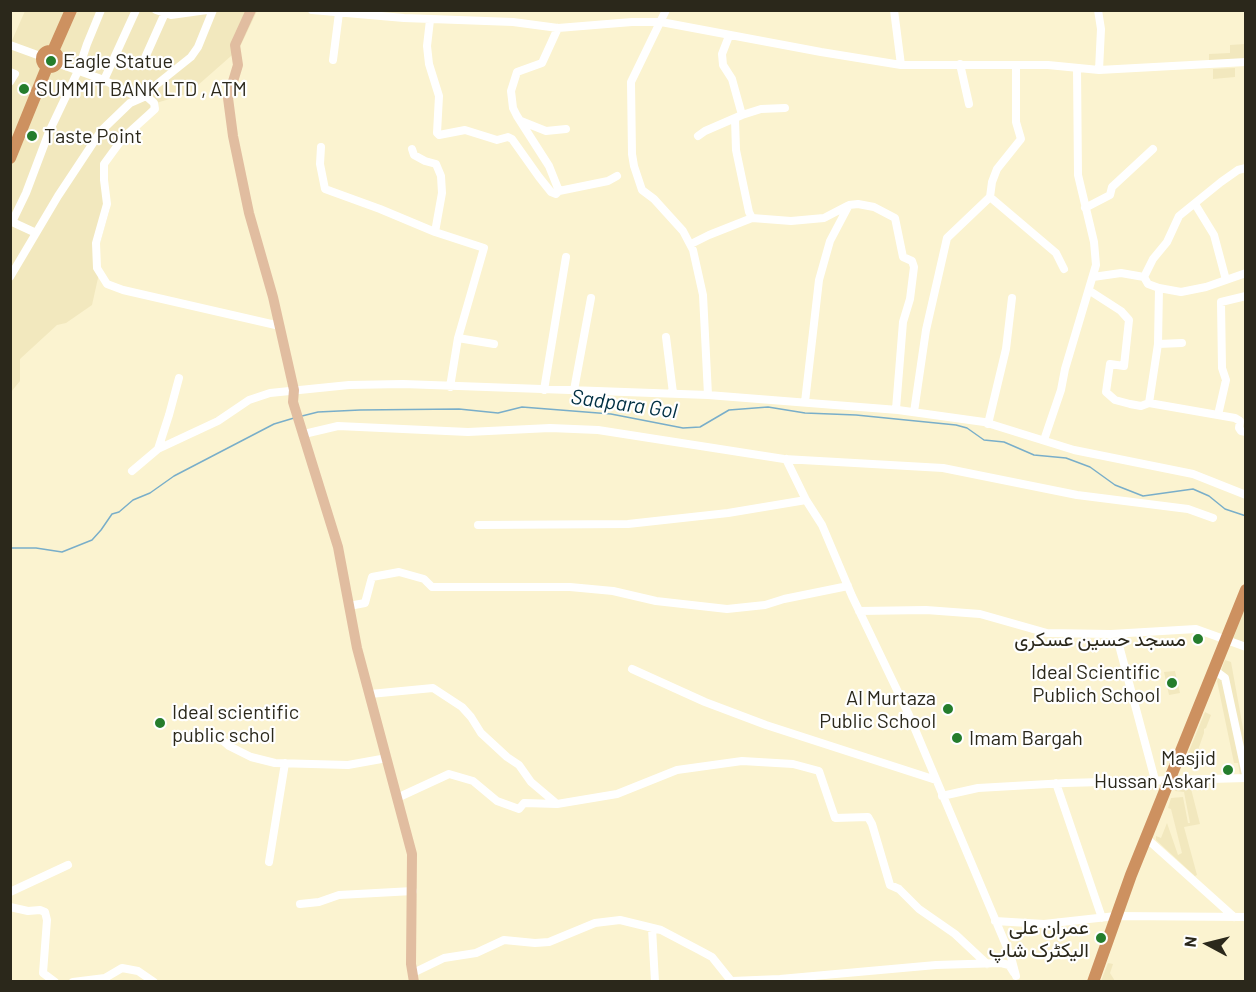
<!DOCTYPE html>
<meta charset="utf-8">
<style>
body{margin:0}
#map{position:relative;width:1256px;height:992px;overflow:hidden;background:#fbf3d0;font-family:Barlow,sans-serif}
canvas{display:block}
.frame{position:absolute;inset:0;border:12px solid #2b281b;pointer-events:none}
.north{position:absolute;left:1178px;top:914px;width:60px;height:60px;-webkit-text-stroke:4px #fff;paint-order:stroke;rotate:277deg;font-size:16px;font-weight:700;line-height:24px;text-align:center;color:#2b281b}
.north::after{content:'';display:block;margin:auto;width:21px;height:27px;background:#2b281b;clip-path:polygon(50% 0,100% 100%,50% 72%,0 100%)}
</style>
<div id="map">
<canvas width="1256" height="992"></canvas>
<div class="frame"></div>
<div class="north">N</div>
</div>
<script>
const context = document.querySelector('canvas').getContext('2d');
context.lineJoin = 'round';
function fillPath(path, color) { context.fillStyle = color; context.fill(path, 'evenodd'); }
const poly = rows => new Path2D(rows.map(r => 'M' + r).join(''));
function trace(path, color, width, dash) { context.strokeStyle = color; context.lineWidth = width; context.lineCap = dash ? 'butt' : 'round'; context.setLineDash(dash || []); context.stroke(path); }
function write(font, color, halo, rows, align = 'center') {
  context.font = font + ' Barlow,Vazirmatn,sans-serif'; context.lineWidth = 4.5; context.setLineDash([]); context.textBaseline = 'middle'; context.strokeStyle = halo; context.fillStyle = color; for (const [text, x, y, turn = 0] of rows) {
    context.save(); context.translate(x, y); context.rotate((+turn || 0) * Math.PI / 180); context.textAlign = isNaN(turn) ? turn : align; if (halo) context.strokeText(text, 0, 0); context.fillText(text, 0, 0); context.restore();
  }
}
fillPath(poly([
 [25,11,257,11,239,49,189,93,153,104,105,163,105,183,110,208,100,243,100,269,92,305,66,323,57,325,20,359,20,381,11,392,10,45],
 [1245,44,1245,59,1209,62,1209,54,1230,53,1230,45],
 [1235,68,1235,77,1213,79,1213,69],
 [1245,607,1245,644,1232,642],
 [1225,660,1231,662,1245,739,1245,769,1221,671],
 [1175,671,1180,693,1169,695,1164,672],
 [1219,676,1224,681,1245,775,1240,775,1238,763,1234,763,1217,681],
 [1205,712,1211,715,1206,728,1204,729,1204,733,1198,750,1200,760,1187,756],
 [1178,781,1189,781,1200,824,1184,827,1197,875,1195,876,1156,840,1156,836,1161,838,1167,823,1178,855,1182,853,1171,809,1168,808,1171,798,1183,797,1188,823,1190,823,1184,792,1175,791],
 [1108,963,1113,964,1110,973,1115,981,1101,981]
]), '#f2e8be');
trace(poly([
 [302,416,318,412,360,410,459,409,498,413,522,407,611,414,683,428,700,427,729,410,768,407,805,413,856,415,956,425,967,428,984,440,1004,442,1034,455,1066,458,1090,467,1115,485,1143,496,1193,489,1209,496,1225,509,1246,516],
 [10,548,36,548,62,552,92,540,101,530,112,514,119,512,133,500,150,493,174,476,274,424,294,418]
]), '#79aec9', 1.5);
trace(poly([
 [156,10,171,15,207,10],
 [312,10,404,18,513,22,558,28,632,22,661,22,821,52,901,65,1048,65,1099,70,1246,62],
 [666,10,631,82,632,154,634,166,642,190,654,199,683,231,693,250,703,295,708,395],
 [894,10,901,65],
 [1098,10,1101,29,1099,70],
 [430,20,427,46,429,64,439,96,437,133,439,135,465,130,497,140,508,137,512,139,539,177,551,192,556,194,559,191,549,166,517,116,513,108,511,91,517,72,542,63,558,28],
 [10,45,43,57],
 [144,60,165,13],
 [333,60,339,13],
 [57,63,104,80,133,95,146,96,154,103,155,109,123,138,104,164,104,180,107,204,96,243,97,268,107,284,123,290,280,326],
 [960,64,969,104],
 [1016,65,1016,122,1021,139,997,169,992,182,990,197,1056,253,1064,269],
 [10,72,15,74,10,82],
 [104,80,136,10],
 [742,115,761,109,785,108],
 [521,121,546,131,566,129],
 [698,136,705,131,742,115,732,79,723,65,722,54,729,36],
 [321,147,320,164,325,189,380,209,435,232,484,248,458,338],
 [412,149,414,155,425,161,436,164,441,176,442,193,435,232],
 [559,191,608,181,617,176],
 [1195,204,1214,235,1226,280],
 [1085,208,1110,195,1112,187,1153,149],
 [752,218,791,221,824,218,847,206],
 [10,221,36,233],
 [12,222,26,193,49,132,78,71,87,44,101,10],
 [691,244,709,235,752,218,749,212,736,150,735,119],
 [10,277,58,196,101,131,130,103,146,96,156,85,191,57,198,47,213,10],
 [1093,277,1121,273,1144,277,1148,284,1159,288],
 [1144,277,1153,259,1167,242,1179,216,1221,182,1238,170,1246,168],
 [1090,291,1121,311,1129,320,1124,366,1110,364,1106,392,1115,400,1130,404,1141,406,1149,403],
 [666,337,673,393],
 [1182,343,1158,344,1149,403,1235,418,1240,421,1239,428,1241,431,1246,432],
 [1158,344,1159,288,1181,292,1206,287,1246,273],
 [450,387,458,338,494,344],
 [544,390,566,257],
 [574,390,591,298],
 [805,402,819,280,830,241,849,205,858,204,874,207,895,218,903,257,912,261,914,267,910,299,903,322,896,409],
 [914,412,926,330,947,238,990,197],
 [1218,415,1226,380,1222,368,1221,302,1246,296],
 [988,424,1006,349,1012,298],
 [304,434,338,426,468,432,550,428,598,430,784,459,943,468,1077,495,1188,509,1213,518],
 [1044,440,1061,390,1065,369,1096,265,1094,242,1078,175,1077,68],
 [158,449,169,415,179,378],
 [786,459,806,500],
 [132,471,158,449,218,421,249,400,270,393,349,385,403,384,708,395,898,410,984,422,1074,450,1193,474,1246,495],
 [478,525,628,524,728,513,806,500,822,525,852,596,909,715,1011,957,1016,976],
 [349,606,365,603,372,577,399,572,424,579,432,587,570,587,613,591,656,601,727,609,765,605,784,599,848,586],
 [859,611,926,610,980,614,1047,633,1111,634,1196,629,1246,647],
 [1116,634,1155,780],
 [632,669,705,702,766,725,936,780],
 [1213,669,1225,678,1246,775],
 [370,694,433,688,462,707,471,717,481,733,507,757,519,765,531,782,557,804,617,794,677,770,742,761,793,764,819,771,835,818,868,817,872,824,890,885,899,889,919,909,955,934,987,964],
 [215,734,229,746,251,757,275,763,348,765,387,758],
 [1056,783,1102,918],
 [942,796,978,788,1066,783,1246,778],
 [397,798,449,774,473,781,497,801,519,809,524,803,557,804],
 [1146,838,1234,917],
 [269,862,285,763],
 [10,892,68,865],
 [300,904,319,902,339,895,413,891],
 [10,907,28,911,40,910,45,912,47,920,43,973,55,982],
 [995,921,1044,924,1116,916,1246,917],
 [652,928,655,982],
 [413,973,444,958,476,953,504,940,535,943,549,942,595,923,620,920,661,930,699,950,712,957,732,982],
 [732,981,780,979,936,965,1001,963,1009,965,1014,973],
 [73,982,105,978,122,968,138,971,154,982]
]), '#fff', 8);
trace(poly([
 [251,10,235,45,238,65,228,98,233,136,249,213,273,297,294,390,293,402,338,547,357,648,412,854,411,964,414,982]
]), '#e1bda0', 10);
trace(poly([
 '42 59a8 8 0 1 1 16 0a8 8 0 1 1-16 0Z',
 [53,51,71,10],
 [10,158,47,67],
 [1093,982,1131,875,1246,590]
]), '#cd9160', 12);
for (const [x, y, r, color] of [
 [51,61,6,"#257d2c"],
 [24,89,6,"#257d2c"],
 [32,136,6,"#257d2c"],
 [1198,639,6,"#257d2c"],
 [1172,683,6,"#257d2c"],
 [948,709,6,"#257d2c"],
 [160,723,6,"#257d2c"],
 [957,738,6,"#257d2c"],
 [1228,770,6,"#257d2c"],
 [1101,938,6,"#257d2c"]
]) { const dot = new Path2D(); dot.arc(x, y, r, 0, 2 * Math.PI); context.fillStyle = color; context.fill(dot); trace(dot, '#fff', 2); }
write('20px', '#2b281b', '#fff', [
 ["Eagle Statue",63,61],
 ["SUMMIT BANK LTD , ATM",36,89],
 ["Taste Point",44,136],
 ["مسجد حسین عسکری",1186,639,"right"],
 ["Ideal Scientific",1160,672,"right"],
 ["Publich School",1160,695,"right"],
 ["Al Murtaza",936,698,"right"],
 ["Public School",936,721,"right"],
 ["Ideal scientific",172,712],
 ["public schol",172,735],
 ["Imam Bargah",969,738],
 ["Masjid",1216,758,"right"],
 ["Hussan Askari",1216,781,"right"],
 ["عمران علی",1089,927,"right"],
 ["الیکٹرک شاپ",1089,950,"right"]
], 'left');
write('italic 21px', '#002f42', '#fff', [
 ["Sadpara Gol",624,404,8]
]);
</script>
